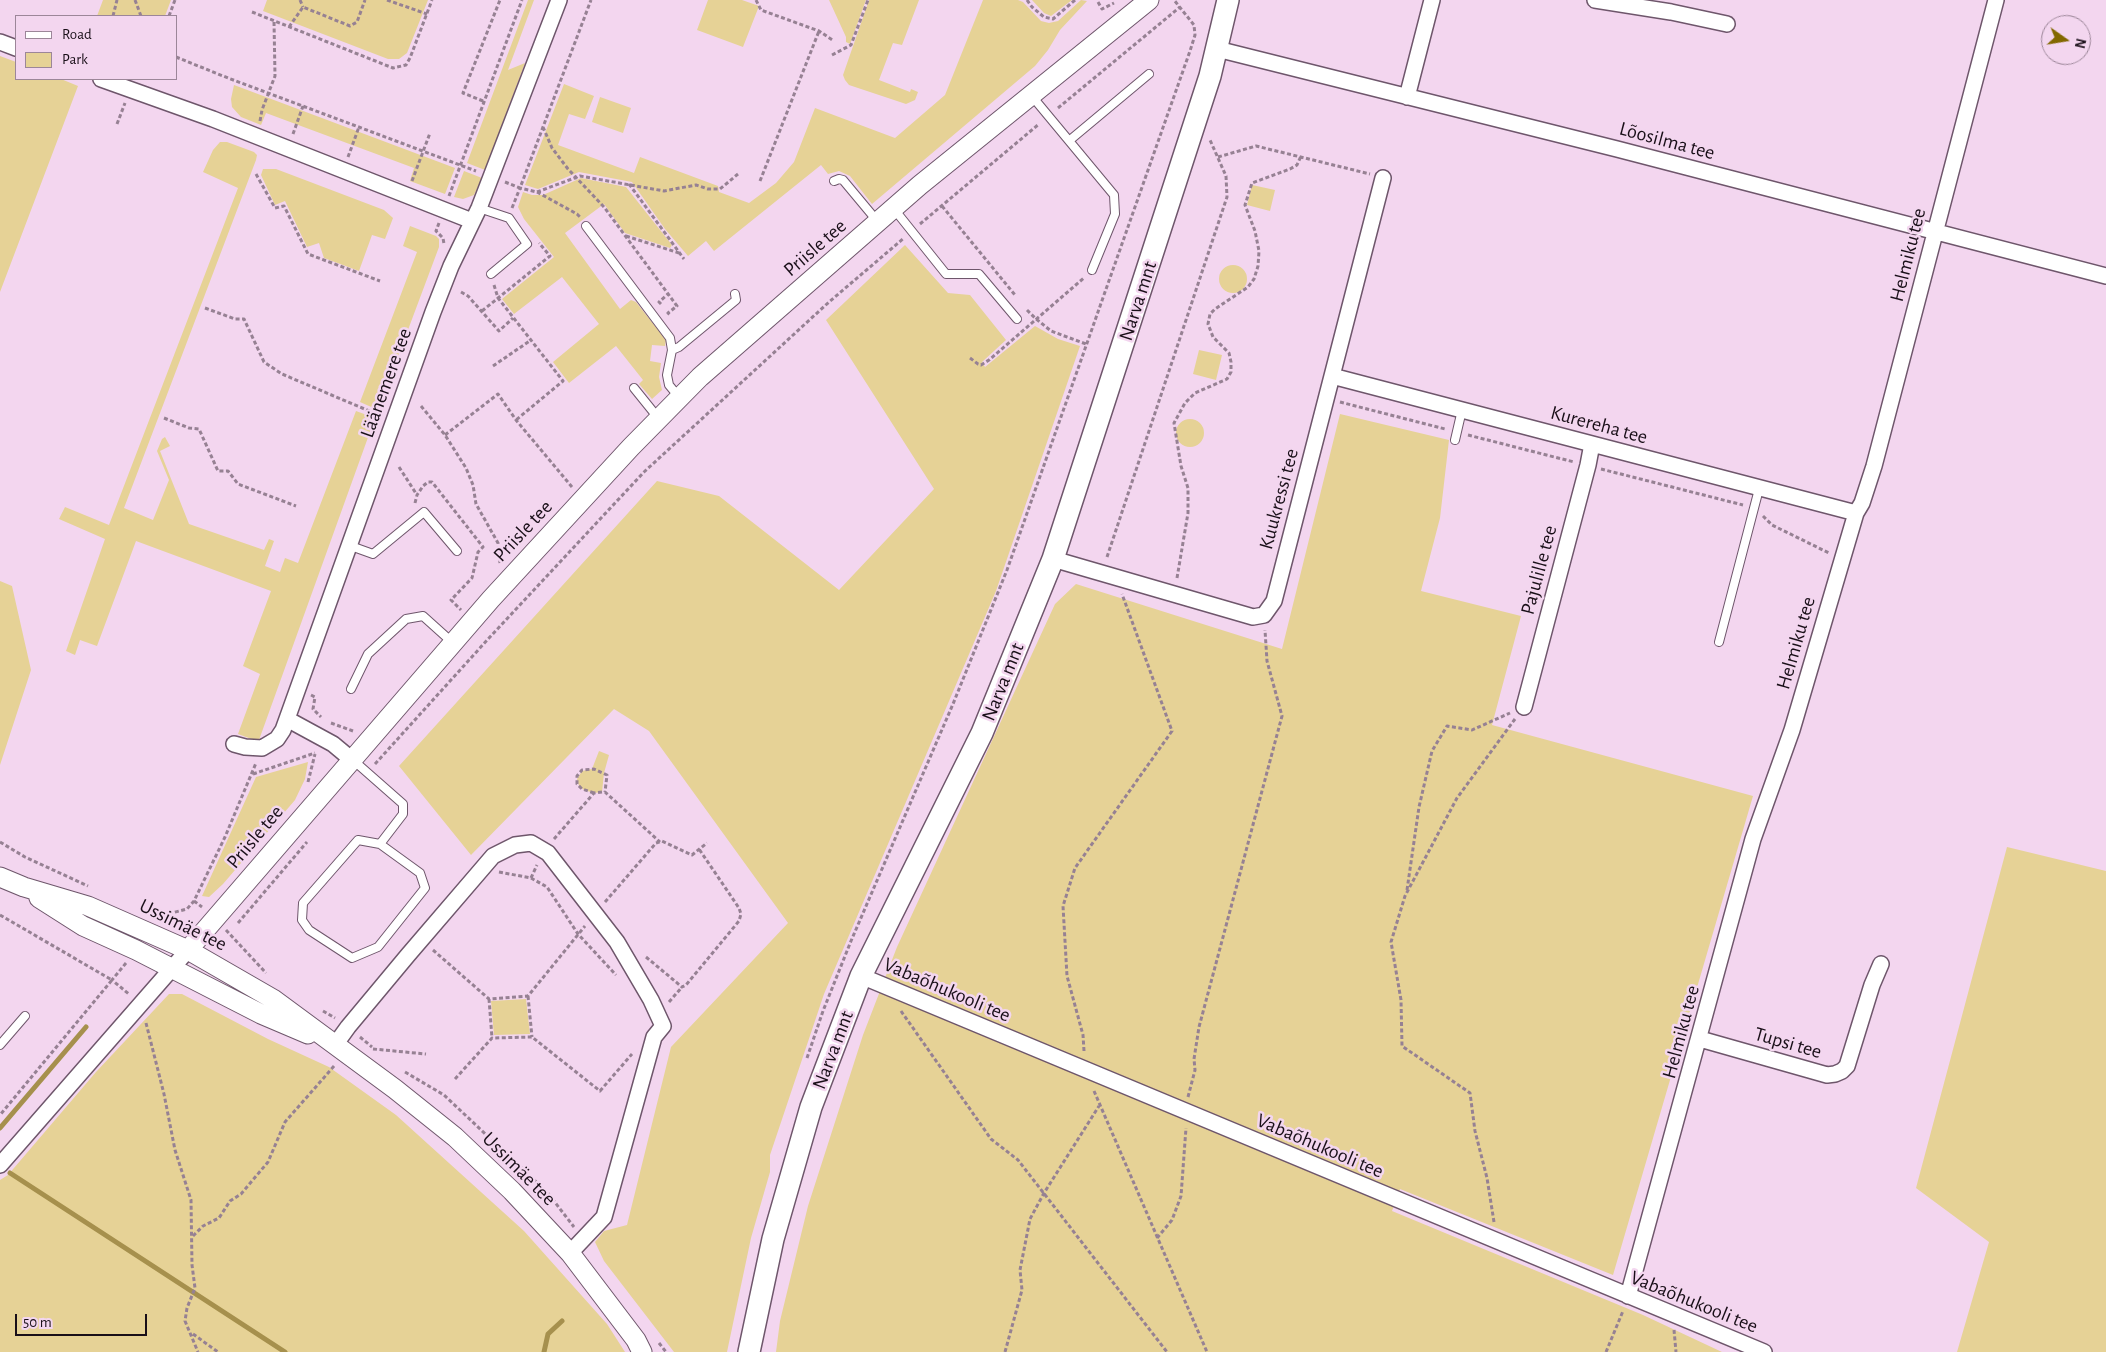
<!DOCTYPE html>
<meta charset="utf-8">
<style>
body{margin:0}
#map{position:relative;width:2106px;height:1352px;overflow:hidden;background:#f3d6ef;font-family:"Alegreya Sans",sans-serif}
canvas{display:block}
.legend{position:absolute;left:15px;top:15px;width:162px;height:65px;box-sizing:border-box;background:#f3d6ef;border:1px solid #9c8699;margin:0;padding:6px 9px;list-style:none;font-size:15px;color:#190f18}
.legend li{display:flex;align-items:center;gap:10px;height:25px}
.legend b{width:25px;border:1px solid #9c8699}
.north{position:absolute;left:2041px;top:15px;width:50px;height:50px;box-sizing:border-box;background:#f3d6ef;border:1px solid #9c8699;border-radius:50%;rotate:103deg;font-size:14px;font-weight:700;line-height:20px;text-align:center;color:#190f18}
.north::after{content:'';display:block;margin:auto;width:18px;height:22px;background:#826800;clip-path:polygon(50% 0,100% 100%,50% 72%,0 100%)}
.scale{position:absolute;left:15px;top:1314px;width:132px;height:22px;box-sizing:border-box;border:2px solid #190f18;border-top:0;padding-left:6px;font-size:15px;line-height:18px;white-space:nowrap;color:#190f18;-webkit-text-stroke:4px #f3d6ef;paint-order:stroke}
</style>
<div id="map">
<canvas width="2106" height="1352"></canvas>
<ul class="legend">
<li><b style="height:6px;background:#fff"></b>Road</li>
<li><b style="height:14px;background:#e6d296"></b>Park</li>
</ul>
<div class="north">N</div>
<div class="scale">50 m</div>
</div>
<script>
const context = document.querySelector('canvas').getContext('2d');
context.lineJoin = 'round';
function fillPath(path, color) { context.fillStyle = color; context.fill(path, 'evenodd'); }
const poly = rows => new Path2D(rows.map(r => 'M' + r).join(''));
function trace(path, color, width, dash) { context.strokeStyle = color; context.lineWidth = width; context.lineCap = dash ? 'butt' : 'round'; context.setLineDash(dash || []); context.stroke(path); }
function write(font, color, halo, rows, align = 'center') {
  context.font = font + ' "Alegreya Sans",sans-serif'; context.lineWidth = 5; context.setLineDash([]); context.textBaseline = 'middle'; context.strokeStyle = halo; context.fillStyle = color; for (const [text, x, y, turn = 0] of rows) {
    context.save(); context.translate(x, y); context.rotate((+turn || 0) * Math.PI / 180); context.textAlign = isNaN(turn) ? turn : align; if (halo) context.strokeText(text, 0, 0); context.fillText(text, 0, 0); context.restore();
  }
}
fillPath(poly([
 [103,0,171,0,165,16,97,16],
 [267,0,428,0,407,53,399,59,388,59,263,11],
 [528,0,534,0,508,70,525,63,485,170,467,163],
 [708,0,742,0,759,6,743,47,697,30],
 [829,0,866,0,850,44,846,42,846,37],
 [869,0,919,0,902,45,893,43,879,80,910,92,911,89,918,92,915,100,906,104,849,85,845,80,843,75],
 [983,0,1018,0,1023,2,1041,21,1049,23,1058,21,1081,0,1087,1,1060,30,1048,50,1035,66,872,204,850,176,839,171,828,174,821,165,714,251,706,241,688,256,665,229,632,182,579,172,538,189,525,185,564,84,594,96,585,119,569,114,558,145,634,173,640,157,718,186,719,192,749,203,776,183,794,162,815,108,895,138,945,95],
 [1032,0,1072,0,1051,16,1044,13],
 [0,56,16,62,16,79,61,79,78,86,0,292],
 [234,85,455,168,445,194,410,181,414,168,266,113,261,125,241,117,232,107,231,99],
 [600,97,631,108,623,133,592,122],
 [220,142,227,142,254,152,257,155,256,160,124,508,153,520,169,480,157,451,162,439,165,437,170,446,160,451,189,524,264,550,269,539,274,541,265,566,280,572,285,558,298,563,356,411,375,418,259,740,254,740,238,734,260,674,243,666,271,591,136,541,97,646,80,640,75,655,66,651,105,539,59,519,65,507,109,525,238,188,203,172,213,150],
 [263,169,276,169,384,210,393,218,385,239,372,235,359,271,324,258,319,243,307,247,285,201,275,205,261,175],
 [464,171,482,178,474,195,463,199,454,197],
 [581,178,626,187,672,245,670,248,625,233,604,204,565,233,620,309,631,300,636,302,666,340,665,346,652,345,650,361,661,363,659,377,662,390,652,399,639,384,643,380,616,346,569,383,553,362,599,324,562,277,514,314,502,299,554,257,524,219,518,207,523,192,532,195,543,195],
 [1252,185,1275,190,1270,211,1247,205],
 [410,226,436,236,439,239,439,247,378,410,360,402,417,252,403,246],
 [905,245,948,293,970,295,1006,340,982,362,985,367,1035,326,1058,339,1080,346,996,591,824,994,770,1155,770,1172,751,1238,727,1352,674,1352,604,1261,595,1242,604,1231,627,1225,671,1047,788,923,649,731,614,709,471,855,399,766,657,481,719,496,839,590,934,489,826,320],
 '1219 279a14 14 0 1 1 28 0a14 14 0 1 1-28 0Z',
 [1199,350,1222,355,1216,380,1193,374],
 [1340,414,1449,440,1440,518,1421,591,1521,616,1492,725,1753,796,1613,1275,1400,1189,1392,1211,1643,1315,1722,1352,776,1352,780,1321,808,1206,863,1035,897,947,1055,604,1076,584,1282,649],
 '1176 433a14 14 0 1 1 28 0a14 14 0 1 1-28 0Z',
 [0,581,12,586,31,670,0,765],
 [599,751,609,755,604,773,602,792,594,793,584,790,579,786,577,779,582,771,592,769],
 [308,762,305,779,295,800,223,884,209,897,202,896,256,777],
 [2007,847,2106,871,2106,1352,1957,1352,1989,1242,1916,1188],
 [169,994,182,994,268,1039,329,1067,396,1115,524,1231,607,1324,625,1352,0,1352,0,1180,8,1175,96,1072],
 [526,999,530,1034,494,1035,491,1001]
]), '#e6d296');
trace(poly([
 [0,1128,86,1027],
 [10,1173,285,1352],
 [544,1352,548,1334,562,1321]
]), '#a6904d', 5);
const service = poly([
 [1031,95,1114,195,1115,214,1092,270],
 [1070,140,1149,74],
 [834,181,839,179,843,180,878,222],
 [479,208,509,218,527,244,491,274],
 [894,209,946,274,979,274,1017,319],
 [586,226,670,338,672,350,667,375,669,385,679,397],
 [672,350,679,347,736,300,735,294],
 [634,388,659,419],
 [1455,440,1462,410],
 [348,545,373,554,424,512,457,551],
 [1719,642,1759,489],
 [351,689,368,654,406,619,423,616,453,643],
 [353,760,403,804,403,814,380,844,358,840,303,903,302,920,309,930,352,958,378,947,425,888,420,873,380,844],
 [0,1045,25,1016]
]);
const minor = poly([
 [1595,0,1671,12,1727,24],
 [0,42,16,48],
 [1217,49,1617,149,2106,276],
 [101,79,213,119,472,221],
 [1407,97,1432,0],
 [1332,376,1856,513],
 [1053,559,1253,617,1264,615,1274,601,1383,178],
 [1524,707,1588,465,1592,444],
 [287,719,333,744,351,759],
 [234,744,245,747,262,748,277,739,283,730,433,312,451,266,479,208,559,0],
 [861,976,1764,1352],
 [1700,1039,1827,1075,1835,1074,1842,1071,1847,1066,1872,985,1881,964],
 [335,1045,348,1027,408,955,493,856,515,845,531,843,548,853,617,942,651,1000,663,1026,654,1037,604,1217,570,1253],
 [0,1165,188,950],
 [1628,1296,1753,839,1792,730,1856,513,1862,503,1874,466,1996,0]
]);
const tertiary = poly([
 [0,877,24,887,88,906,188,950,273,999,395,1089,455,1137,512,1191,570,1253,636,1340,642,1352],
 [39,898,83,926,136,950,261,1014,308,1034],
 [188,950,491,599,631,447,700,377,920,185,1149,0]
]);
const secondary = poly([
 [749,1352,773,1239,811,1107,861,976,982,733,1053,559,1210,76,1228,0]
]);
trace(service, '#6e566b', 10);
trace(minor, '#6e566b', 18);
trace(tertiary, '#6e566b', 21);
trace(secondary, '#6e566b', 24);
trace(poly([
 [135,0,141,16],
 [300,0,303,7],
 [387,0,427,14],
 [756,0,761,10,819,31,834,41],
 [1027,0,1032,7,1044,17,1053,19,1075,0],
 [1098,2,1102,9,1114,3],
 [252,12,393,68,406,65,410,58,432,0],
 [113,16,117,0],
 [169,16,175,0],
 [289,27,303,7,350,26,357,22,365,0],
 [832,55,851,45,868,0],
 [176,57,228,78,476,171],
 [483,101,463,93,500,0],
 [1058,108,1180,7],
 [260,121,262,110,275,76,274,21],
 [117,124,125,103],
 [543,127,552,148,568,169,604,207,677,306,668,313,670,315],
 [293,134,303,106],
 [348,157,359,127],
 [1218,157,1256,146,1370,174],
 [256,174,275,208,284,206,308,254,380,281],
 [412,181,430,133],
 [760,181,819,31],
 [505,182,520,188,591,0],
 [629,184,684,259],
 [537,192,577,214,580,217],
 [449,196,522,0],
 [942,206,1015,295],
 [512,208,520,188,537,192,580,176,664,191,696,185,708,189,720,189,738,174],
 [439,223,436,231,443,238,444,244],
 [920,224,1039,124],
 [626,236,679,253],
 [494,285,498,298,563,381,516,420],
 [461,292,468,296,499,331,513,318],
 [661,304,659,302,668,294],
 [205,308,235,319,244,319,264,362,282,374,381,416],
 [1027,310,1035,318,1051,331,1086,344],
 [482,311,550,256,539,243],
 [970,358,978,364,981,365,989,360,1085,277],
 [493,366,531,340],
 [1340,402,1445,429],
 [421,406,445,435,466,468,473,485,476,504,498,543,500,563],
 [164,418,189,428,199,429,218,471,228,471,238,484,296,506],
 [445,435,498,394,516,420,572,487],
 [1468,435,1574,462],
 [399,467,417,495],
 [1601,469,1743,505],
 [415,503,417,495,423,486,428,482,432,482,483,547,478,552,472,578,451,600,461,610],
 [1763,516,1772,525,1829,553],
 [1107,557,1227,197,1226,176,1210,140],
 [1177,578,1188,513,1188,488,1181,466,1174,423,1185,403,1195,393,1227,379,1231,372,1231,362,1229,353,1213,337,1208,324,1210,314,1215,309,1248,287,1254,279,1258,266,1259,251,1255,231,1245,205,1252,183,1290,169,1297,165,1301,156],
 [311,695,315,697,313,709,321,717],
 [331,723,353,731],
 [375,764,489,638,644,472,829,302,904,238],
 [253,774,315,753],
 [308,782,315,754],
 [594,793,582,789,577,784,577,776,582,770,594,769,607,775,605,792],
 [554,839,594,793,602,792,605,792,660,842],
 [0,842,25,857,88,886],
 [499,872,531,878,547,887,578,934,616,975],
 [531,878,537,865],
 [1407,890,1419,807,1432,751,1447,726,1472,730,1510,713],
 [194,901,202,907],
 [605,902,656,843,662,841,692,855,707,843],
 [0,915,112,980,0,1115],
 [156,917,187,909,194,901,225,837,256,763],
 [238,923,307,842],
 [226,930,266,973],
 [433,950,489,999,528,996,585,926],
 [646,957,682,987,686,985,739,921,741,914,739,908,699,849],
 [126,963,112,980,130,995],
 [528,996,532,1037],
 [489,999,492,1038],
 [669,1002,682,987],
 [323,1011,335,1018],
 [901,1011,991,1139,1018,1160,1167,1352],
 [146,1023,164,1094,175,1150,191,1200,192,1265,195,1288,187,1308,185,1321,198,1352],
 [360,1037,372,1047],
 [373,1049,426,1054],
 [1084,1051,1083,1035,1067,976,1063,906,1075,868,1172,731,1122,594],
 [807,1058,823,1011,851,941,953,704,1007,570,1190,51,1195,35,1194,25,1174,0],
 [405,1072,444,1095,547,1192,574,1227],
 [455,1079,492,1038,532,1037,600,1091,632,1054],
 [1094,1091,1207,1352],
 [1188,1097,1195,1070,1194,1059,1199,1027,1282,716,1267,661,1265,630],
 [1494,1222,1487,1178,1475,1131,1470,1093,1402,1046,1401,1000,1391,942,1405,896,1457,798,1515,719],
 [193,1236,203,1226,219,1218,230,1201,241,1194,268,1162,285,1122,335,1065],
 [1157,1238,1172,1220,1181,1196,1186,1128],
 [1674,1330,1676,1352],
 [193,1334,218,1352],
 [659,1343,666,1352],
 [1005,1352,1022,1290,1020,1270,1030,1219,1044,1193,1099,1106],
 [1606,1352,1623,1311]
]), '#968193', 3, [4, 2.5]);
trace(service, '#fff', 8);
trace(minor, '#fff', 15);
trace(tertiary, '#fff', 19);
trace(secondary, '#fff', 21);
write('20px', '#190f18', '#f3d6ef', [
 ["Lõosilma tee",1667,141,15],
 ["Priisle tee",815,248,-41],
 ["Helmiku tee",1908,255,-76],
 ["Narva mnt",1138,301,-72],
 ["Läänemere tee",386,383,-70],
 ["Kurereha tee",1599,425,15],
 ["Kuukressi tee",1279,499,-75],
 ["Priisle tee",523,531,-47],
 ["Pajulille tee",1539,570,-75],
 ["Helmiku tee",1796,643,-74],
 ["Narva mnt",1003,682,-68],
 ["Priisle tee",255,837,-50],
 ["Ussimäe tee",183,925,26],
 ["Vabaõhukooli tee",947,990,23],
 ["Helmiku tee",1681,1032,-75],
 ["Tupsi tee",1788,1043,16],
 ["Narva mnt",833,1050,-69],
 ["Vabaõhukooli tee",1320,1146,23],
 ["Ussimäe tee",519,1169,45],
 ["Vabaõhukooli tee",1694,1302,22]
]);
</script>
